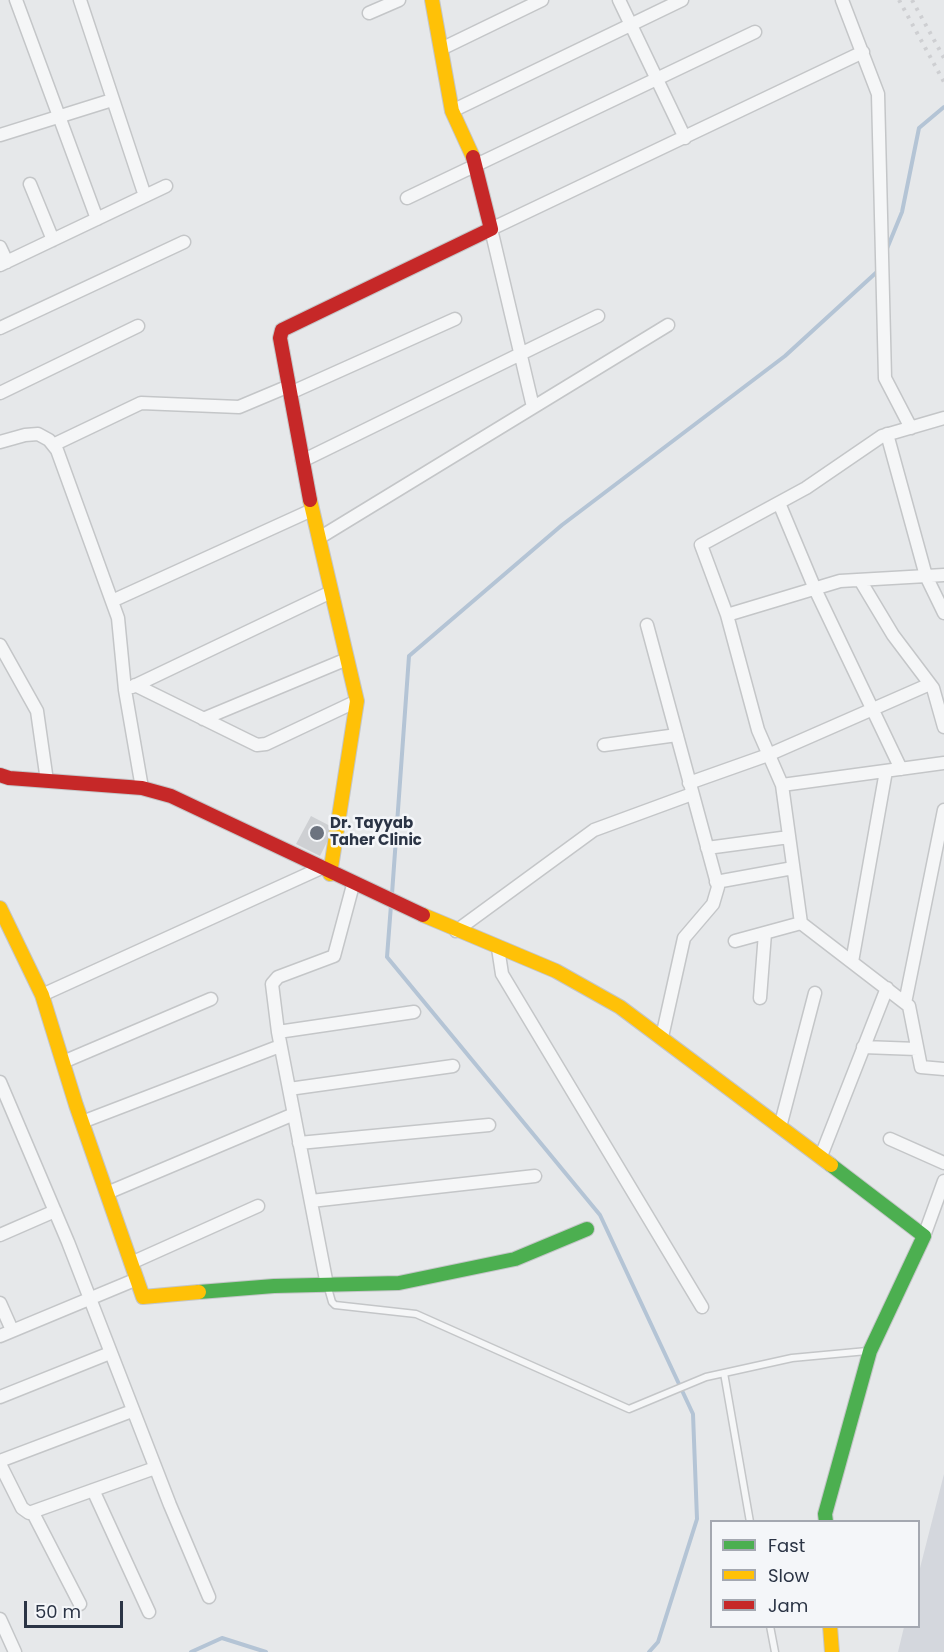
<!DOCTYPE html>
<style>
body{margin:0}
#map{position:relative;width:944px;height:1652px;overflow:hidden;background:#e6e8ea;font-family:Poppins,sans-serif}
canvas{display:block}
.legend{position:absolute;left:710px;top:1520px;width:210px;height:108px;box-sizing:border-box;background:#f4f6f9;border:2px solid #a4a8b1;margin:0;padding:8px 10px;list-style:none;font-size:18px;color:#2b3445}
.legend li{display:flex;align-items:center;gap:12px;height:30px}
.legend b{width:30px;border:2px solid #a4a8b1}
.scale{position:absolute;left:24px;top:1601px;width:99px;height:27px;box-sizing:border-box;border:3px solid #2b3445;border-top:0;padding-left:8px;font-size:18px;line-height:21px;white-space:nowrap;color:#2b3445;-webkit-text-stroke:4px #f4f6f9;paint-order:stroke}
</style>
<div id="map">
<canvas width="944" height="1652"></canvas>
<ul class="legend">
<li><b style="height:8px;background:#4caf50"></b>Fast</li>
<li><b style="height:8px;background:#ffc107"></b>Slow</li>
<li><b style="height:8px;background:#c62828"></b>Jam</li>
</ul>
<div class="scale">50 m</div>
</div>
<script>
const context = document.querySelector('canvas').getContext('2d');
context.lineJoin = 'round';
function fillPath(path, color) { context.fillStyle = color; context.fill(path, 'evenodd'); }
const poly = rows => new Path2D(rows.map(r => 'M' + r).join(''));
function trace(path, color, width, dash) { context.strokeStyle = color; context.lineWidth = width; context.lineCap = dash ? 'butt' : 'round'; context.setLineDash(dash || []); context.stroke(path); }
function write(font, color, halo, rows, align = 'center') {
  context.font = font + ' Poppins,sans-serif'; context.lineWidth = 5; context.setLineDash([]); context.textBaseline = 'middle'; context.strokeStyle = halo; context.fillStyle = color; for (const [text, x, y, turn = 0] of rows) {
    context.save(); context.translate(x, y); context.rotate((+turn || 0) * Math.PI / 180); context.textAlign = isNaN(turn) ? turn : align; if (halo) context.strokeText(text, 0, 0); context.fillText(text, 0, 0); context.restore();
  }
}
fillPath(poly([
 [944,1474,944,1652,898,1652,904,1627,918,1626,919,1572]
]), '#d4d7dd');
trace(poly([
 [886,251,902,212,919,128,944,107],
 [392,894,409,656,562,525,785,356,879,270],
 [391,905,387,957,600,1215,693,1414,697,1519,658,1642,649,1652],
 [191,1652,222,1638,266,1652]
]), '#b4c4d5', 4);
fillPath(poly([
 [311,816,334,828,320,856,296,844]
]), '#ced0d3');
const lane = poly([
 [328,1288,332,1302,335,1305,416,1314,629,1409,706,1377,792,1358,867,1351],
 [724,1373,750,1522],
 [770,1626,775,1652]
]);
const street = poly([
 [16,0,97,219],
 [80,0,145,196],
 [619,0,685,138],
 [842,0,878,94,885,378,911,428],
 [369,13,399,0],
 [441,49,542,0],
 [452,111,682,0],
 [0,135,112,100],
 [30,184,53,240],
 [407,198,755,32],
 [0,247,7,262],
 [0,265,166,186],
 [0,328,184,242],
 [0,393,138,326],
 [290,393,455,319],
 [533,407,491,229,863,52],
 [887,434,926,576,944,613],
 [0,442,25,435,38,434,49,440,57,450,118,618,125,690,142,788],
 [53,445,141,403,239,407,289,386],
 [302,461,598,316],
 [779,503,815,589,901,769],
 [319,538,668,325],
 [860,580,893,635,933,688,944,727],
 [112,601,312,510],
 [727,615,701,545,806,488,882,436,944,418],
 [647,625,718,887,713,904,684,938,662,1037],
 [0,645,37,711,47,781],
 [135,685,257,745,266,744,357,701],
 [132,687,331,592],
 [203,719,347,659],
 [604,745,677,735],
 [944,763,782,785,801,923,909,1006,921,1067,944,1069],
 [689,783,768,755,930,684],
 [782,785,758,730,727,615,840,581,944,575],
 [707,848,789,837],
 [716,882,793,868],
 [456,931,594,830,692,794],
 [735,941,801,923],
 [498,948,502,974,702,1307],
 [852,962,886,771],
 [42,995,319,869],
 [760,998,765,933],
 [905,1003,944,810],
 [278,1032,414,1012],
 [863,1047,917,1049],
 [63,1062,211,999],
 [0,1082,68,1242,170,1505,209,1597],
 [289,1089,453,1066],
 [82,1122,280,1046],
 [780,1127,815,993],
 [890,1139,944,1163],
 [299,1143,489,1125],
 [821,1156,887,988],
 [107,1193,294,1114],
 [311,1201,535,1176],
 [0,1235,55,1211],
 [924,1236,944,1181],
 [131,1263,258,1206],
 [327,1285,278,1032,272,984,278,977,334,956,353,885],
 [0,1303,12,1330],
 [0,1336,137,1279],
 [0,1397,110,1353],
 [0,1461,132,1411],
 [0,1464,22,1508,29,1513,155,1468],
 [93,1490,149,1612],
 [33,1513,80,1604],
 [0,1619,15,1652]
]);
const fast = poly([
 [199,1292,274,1286,399,1283,515,1259,587,1229],
 [826,1522,825,1514,870,1351,924,1236,831,1165]
]);
const slow = poly([
 [432,0,452,111,473,157],
 [310,500,357,701,330,874],
 [0,908,42,995,76,1105,143,1297,199,1292],
 [423,915,556,971,620,1007,831,1165],
 [830,1626,832,1652]
]);
const jam = poly([
 [310,500,280,338,282,330,491,229,473,157],
 [0,775,9,778,142,788,171,796,423,915]
]);
trace(lane, '#c4c6c8', 9);
trace(street, '#c4c6c8', 15);
trace(fast, '#c4c6c8', 16);
trace(slow, '#c4c6c8', 16);
trace(jam, '#c4c6c8', 16);
trace(lane, '#f5f6f7', 6);
trace(street, '#f5f6f7', 12);
trace(fast, '#4caf50', 14);
trace(slow, '#ffc107', 14);
trace(jam, '#c62828', 14);
trace(poly([
 [899,0,944,82],
 [912,0,944,58]
]), '#cecfd2', 4, [3, 6]);
for (const [x, y, r, color] of [
 [317,833,8,"#6c737f"]
]) { const dot = new Path2D(); dot.arc(x, y, r, 0, 2 * Math.PI); context.fillStyle = color; context.fill(dot); trace(dot, '#f4f6f9', 2); }
write('bold 15px', '#2b3445', '#f4f6f9', [
 ["Dr. Tayyab",330,824],
 ["Taher Clinic",330,841]
], 'left');
</script>
